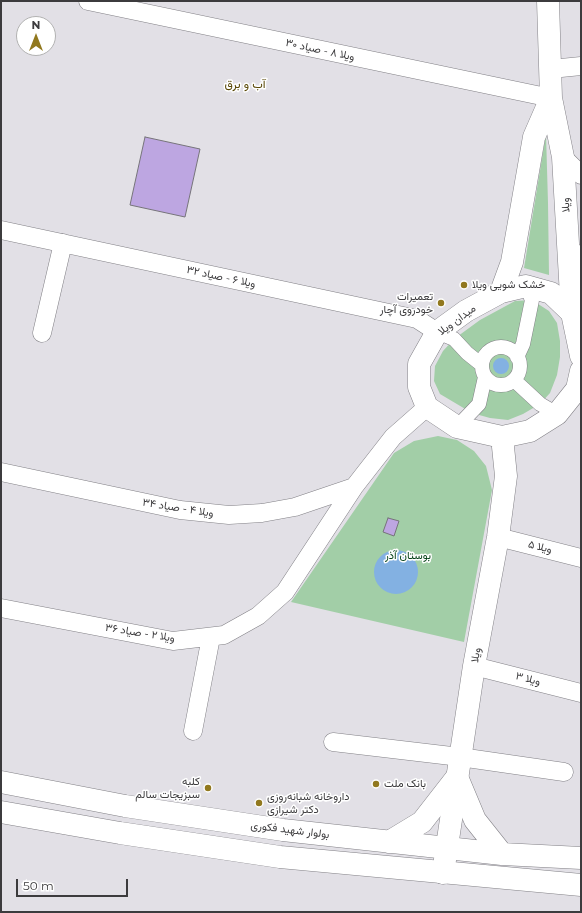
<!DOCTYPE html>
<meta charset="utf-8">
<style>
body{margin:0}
#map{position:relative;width:582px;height:913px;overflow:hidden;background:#e2e0e6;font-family:Montserrat,sans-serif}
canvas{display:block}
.frame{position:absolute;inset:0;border:2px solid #3c3b3d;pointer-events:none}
.north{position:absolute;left:16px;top:16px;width:40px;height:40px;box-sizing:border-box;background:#fff;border:1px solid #b1b1b1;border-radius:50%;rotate:0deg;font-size:11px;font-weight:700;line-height:16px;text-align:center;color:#3c3b3d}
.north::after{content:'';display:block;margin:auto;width:14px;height:18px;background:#91781e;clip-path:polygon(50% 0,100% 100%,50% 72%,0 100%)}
.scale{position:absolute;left:16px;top:879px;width:112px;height:18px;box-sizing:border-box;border:2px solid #3c3b3d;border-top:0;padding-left:5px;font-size:12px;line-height:14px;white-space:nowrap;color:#3c3b3d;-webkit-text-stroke:3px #fff;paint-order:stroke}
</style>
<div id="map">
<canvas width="582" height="913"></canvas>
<div class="frame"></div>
<div class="north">N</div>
<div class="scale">50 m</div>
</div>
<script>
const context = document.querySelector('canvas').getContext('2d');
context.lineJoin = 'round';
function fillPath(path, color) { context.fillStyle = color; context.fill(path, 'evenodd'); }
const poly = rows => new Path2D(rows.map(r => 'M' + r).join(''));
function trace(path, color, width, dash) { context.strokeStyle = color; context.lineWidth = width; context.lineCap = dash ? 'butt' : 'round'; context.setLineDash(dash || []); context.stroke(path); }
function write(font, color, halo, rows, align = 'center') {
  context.font = font + ' Montserrat,Vazirmatn,sans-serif'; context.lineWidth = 3; context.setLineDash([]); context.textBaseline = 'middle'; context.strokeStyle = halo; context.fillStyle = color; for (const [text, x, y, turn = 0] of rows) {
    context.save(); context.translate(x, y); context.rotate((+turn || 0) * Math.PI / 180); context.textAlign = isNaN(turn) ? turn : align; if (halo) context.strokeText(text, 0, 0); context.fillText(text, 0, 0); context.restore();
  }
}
fillPath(poly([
 [546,134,548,203,549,275,524,268],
 [532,300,549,311,557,323,560,341,560,357,557,375,550,393,540,404,523,414,508,420,490,418,472,413,440,394,434,381,435,366,443,351,454,339,480,320,515,301],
 [438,436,457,440,474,451,486,466,492,490,464,642,291,602,394,453,414,441]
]), '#a2cea7');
fillPath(poly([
 '493 366a8 8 0 1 1 16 0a8 8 0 1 1-16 0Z',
 '374 572a22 22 0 1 1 44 0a22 22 0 1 1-44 0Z'
]), '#83b1e2');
const building = poly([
 [145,137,200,149,185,217,130,205,145,137],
 [388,518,399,521,394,536,383,532,388,518]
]);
fillPath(building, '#bda6e1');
trace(building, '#76747a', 1);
const pedestrian = poly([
 [437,332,454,339,467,353,482,365],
 '482 366a19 19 0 1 1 38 0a19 19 0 1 1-38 0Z',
 [517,357,523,344,532,300,526,286],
 [514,380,540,404,557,414],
 [457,427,479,404,485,377]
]);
const minor = poly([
 [88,1,551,98],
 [551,69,581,66],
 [563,157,581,175],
 [1,230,417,319,437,332],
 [571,279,581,254],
 [42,333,63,243],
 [1,472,180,510,229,515,262,513,295,507,354,487],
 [498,537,581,558],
 [1,608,173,641,224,635,258,616,285,592,354,487,393,437,427,407],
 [474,666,581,693],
 [193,731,211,637],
 [333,742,460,757,564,772]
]);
const tertiary = poly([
 [548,1,551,98,563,157,572,313],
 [501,292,512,262,534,137,551,98],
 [581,356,572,313,551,293,526,286,501,292,466,311,437,332,419,364,419,387,427,407,457,427,502,437,530,431,557,414,577,389,581,371],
 [443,873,474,666,498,537,506,476,502,437]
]);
const secondary = poly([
 [1,782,125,806,283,830,502,854,581,858],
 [1,812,120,833,280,857,581,885],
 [389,842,422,822,457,777,475,820,502,854]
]);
trace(pedestrian, '#828086', 15);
trace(minor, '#828086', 19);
trace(tertiary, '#828086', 23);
trace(secondary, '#828086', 23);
trace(pedestrian, '#fff', 14);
trace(minor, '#fff', 18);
trace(tertiary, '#fff', 22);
trace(secondary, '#fff', 22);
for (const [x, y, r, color] of [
 [464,285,4,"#91781e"],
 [441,303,4,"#91781e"],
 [376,784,4,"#91781e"],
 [208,788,4,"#91781e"],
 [259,803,4,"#91781e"]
]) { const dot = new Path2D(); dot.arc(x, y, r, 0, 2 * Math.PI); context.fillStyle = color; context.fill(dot); trace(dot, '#fff', 1.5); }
write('11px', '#3c3b3d', '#fff', [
 ["ویلا ۸ - صیاد ۳۰",320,50,12],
 ["ویلا",566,205,-93],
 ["ویلا ۶ - صیاد ۳۲",221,277,12],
 ["میدان ویلا",457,320,-36],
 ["ویلا ۴ - صیاد ۳۴",178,508,9],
 ["ویلا ۵",540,547,14],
 ["ویلا ۲ - صیاد ۳۶",140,633,9],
 ["ویلا",476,655,-80],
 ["ویلا ۳",528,679,14],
 ["بولوار شهید فکوری",290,830,7]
]);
write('11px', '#3c3b3d', '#fff', [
 ["خشک شویی ویلا",472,285],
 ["تعمیرات",433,297,"right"],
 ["خودروی آچار",433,310,"right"],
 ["کلبه",200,782,"right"],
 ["سبزیجات سالم",200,795,"right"],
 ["بانک ملت",384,784],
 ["داروخانه شبانه‌روزی",267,797],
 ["دکتر شیرازی",267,810]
], 'left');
write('11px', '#054217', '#fff', [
 ["بوستان آذر",408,556]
]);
write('12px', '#594807', '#fff', [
 ["آب و برق",245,84]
]);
</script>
